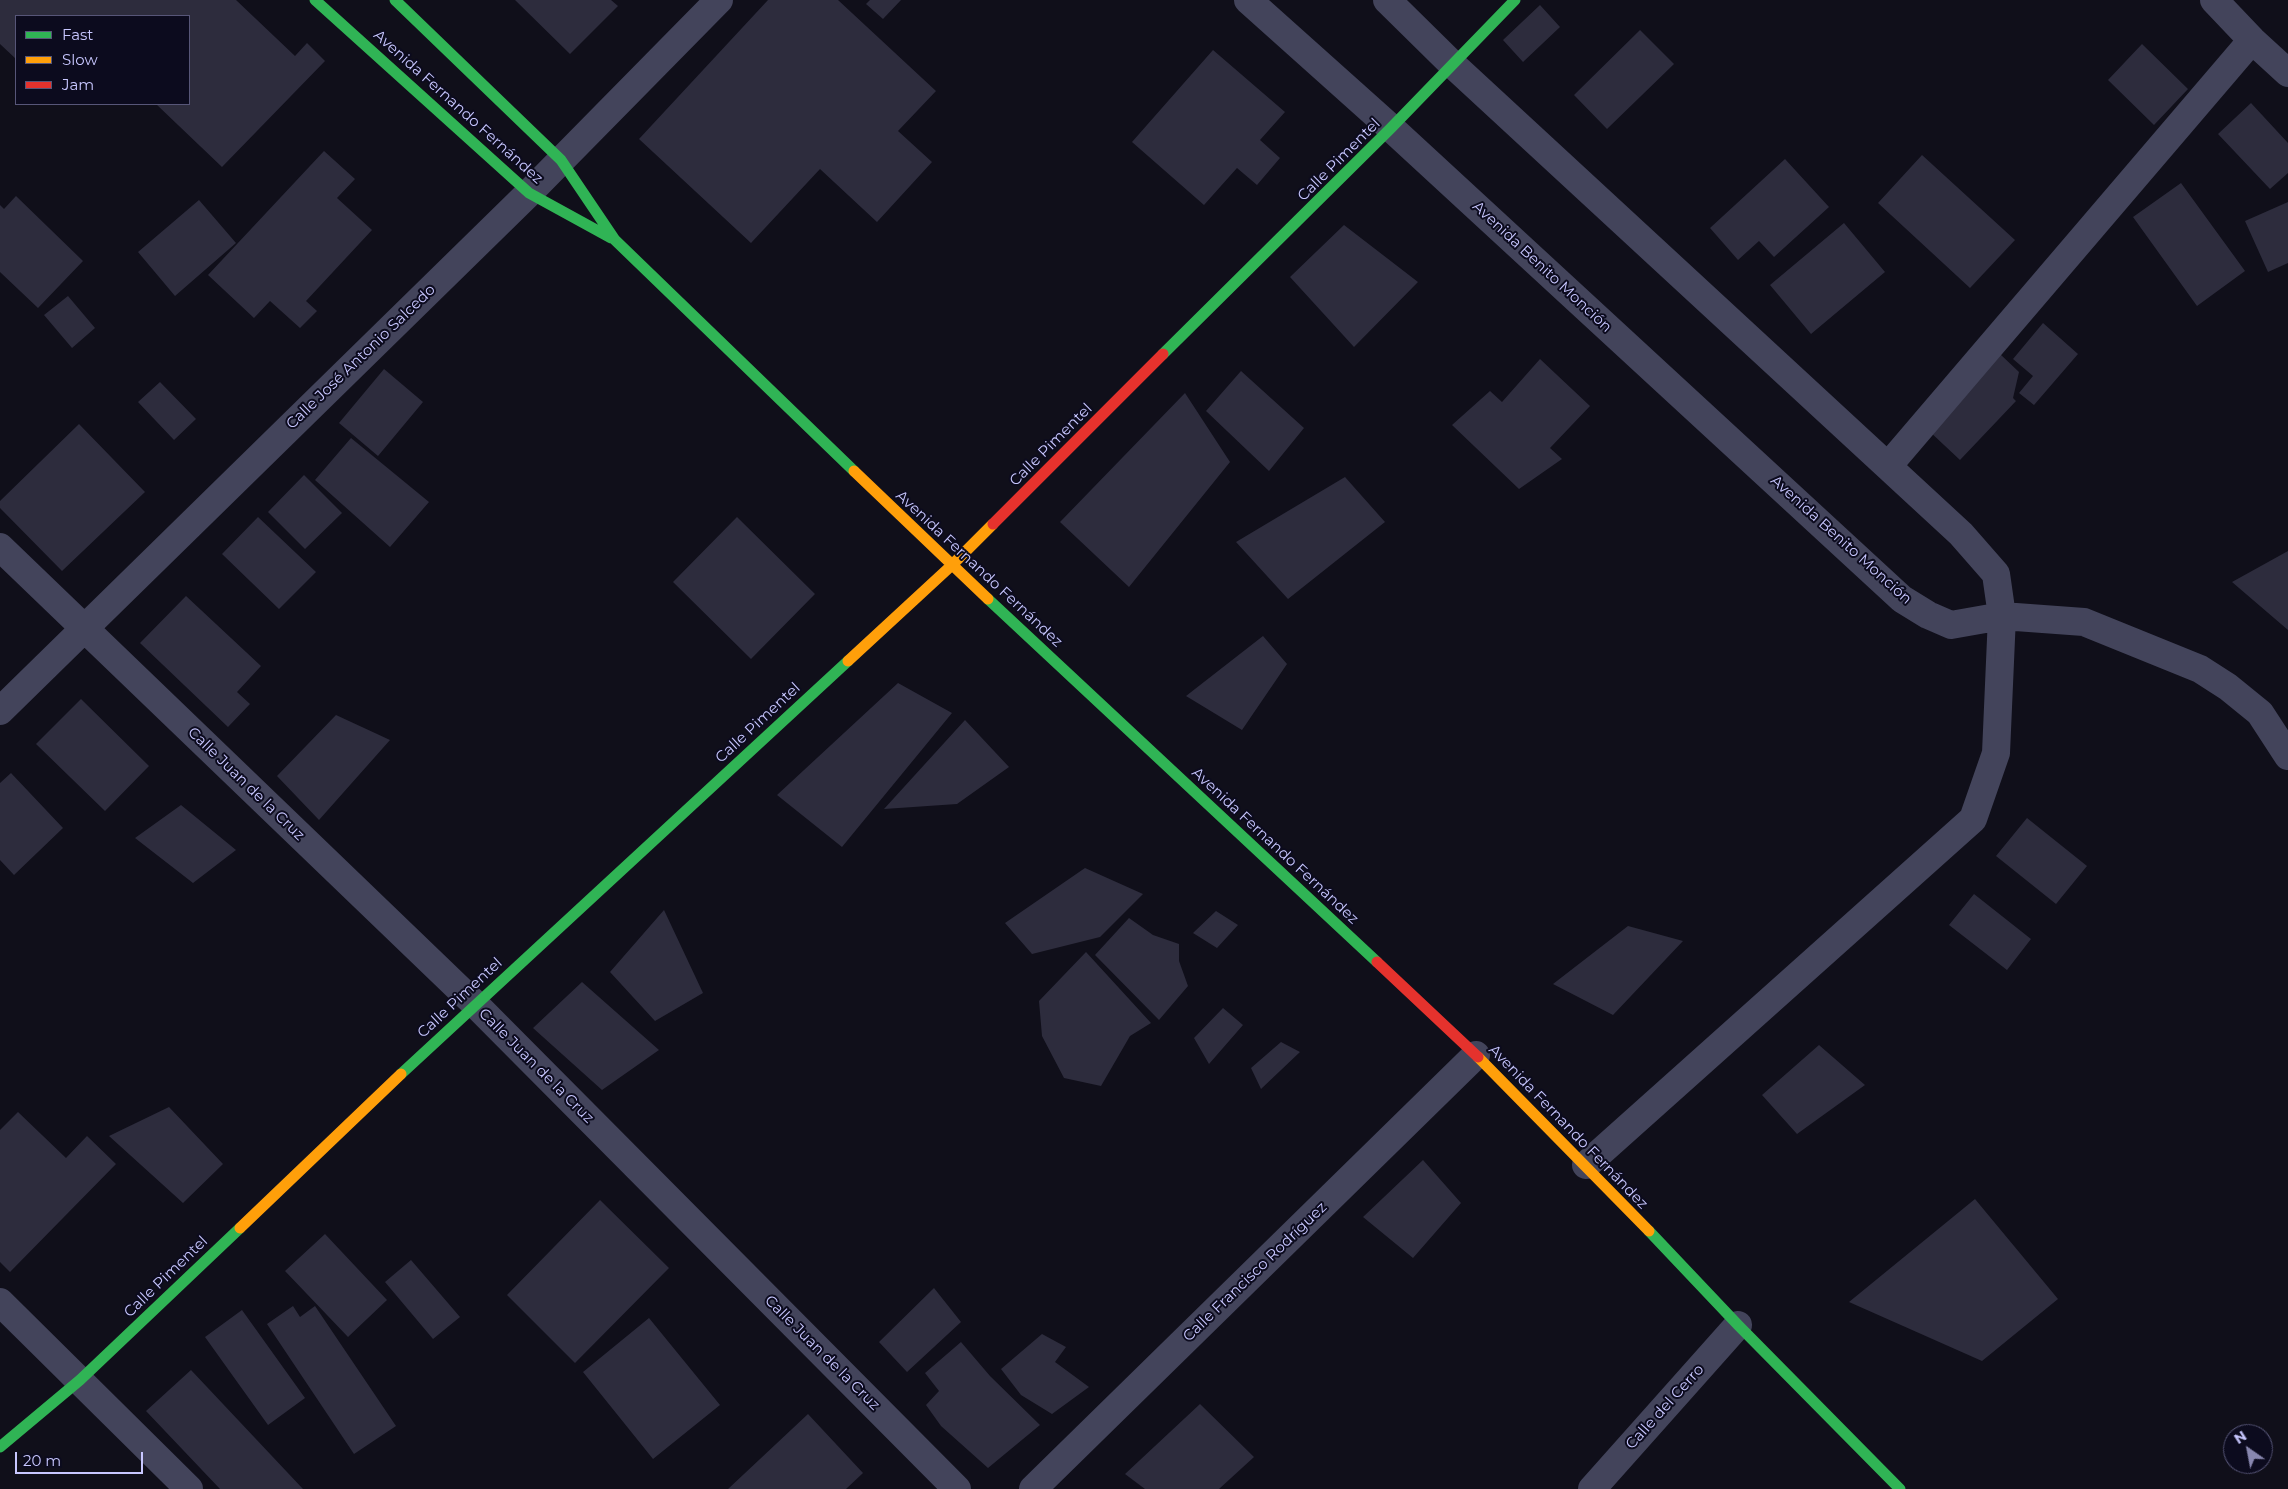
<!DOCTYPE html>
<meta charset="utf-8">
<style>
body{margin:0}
#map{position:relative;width:2288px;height:1489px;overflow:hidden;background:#100f1a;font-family:Montserrat,sans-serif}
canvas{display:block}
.legend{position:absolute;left:15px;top:15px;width:175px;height:90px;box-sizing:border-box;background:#0c0b1e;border:1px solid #575678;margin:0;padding:6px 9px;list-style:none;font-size:15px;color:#c8c7ff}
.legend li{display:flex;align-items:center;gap:10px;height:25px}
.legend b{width:25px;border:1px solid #575678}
.north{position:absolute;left:2223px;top:1424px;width:50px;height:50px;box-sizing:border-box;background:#0c0b1e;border:1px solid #575678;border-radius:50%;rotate:327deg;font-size:14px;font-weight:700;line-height:20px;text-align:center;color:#c8c7ff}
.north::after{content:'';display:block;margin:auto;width:18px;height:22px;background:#8887af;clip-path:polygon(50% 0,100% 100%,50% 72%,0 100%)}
.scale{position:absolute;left:15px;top:1452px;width:128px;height:22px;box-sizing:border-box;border:2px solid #c8c7ff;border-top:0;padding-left:6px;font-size:15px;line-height:18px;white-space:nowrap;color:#c8c7ff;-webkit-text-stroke:4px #0c0b1e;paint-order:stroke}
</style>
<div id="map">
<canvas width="2288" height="1489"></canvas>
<ul class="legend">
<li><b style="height:6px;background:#30b455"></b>Fast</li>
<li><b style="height:6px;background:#ff9f0a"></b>Slow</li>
<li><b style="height:6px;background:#e5322d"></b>Jam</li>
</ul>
<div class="north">N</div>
<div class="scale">20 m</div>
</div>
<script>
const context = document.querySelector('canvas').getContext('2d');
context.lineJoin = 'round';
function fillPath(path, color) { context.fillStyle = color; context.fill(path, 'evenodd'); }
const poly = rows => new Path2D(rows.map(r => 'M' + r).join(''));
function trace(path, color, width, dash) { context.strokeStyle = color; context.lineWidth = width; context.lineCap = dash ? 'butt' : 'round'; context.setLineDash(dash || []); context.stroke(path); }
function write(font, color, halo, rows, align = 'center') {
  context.font = font + ' Montserrat,sans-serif'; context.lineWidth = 4; context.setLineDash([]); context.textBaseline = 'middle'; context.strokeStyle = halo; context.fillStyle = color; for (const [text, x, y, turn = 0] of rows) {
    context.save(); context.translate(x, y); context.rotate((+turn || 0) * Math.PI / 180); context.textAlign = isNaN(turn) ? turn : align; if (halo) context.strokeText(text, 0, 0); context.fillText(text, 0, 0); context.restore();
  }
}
fillPath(poly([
 [0,0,236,0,295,56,307,43,325,61,222,167,156,104,189,104,189,16,16,16,16,59,0,44],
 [515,0,611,0,618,6,570,54],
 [768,0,838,0,936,91,898,131,932,162,877,222,820,169,751,243,639,139],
 [870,0,901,0,883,19,866,4],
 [1540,5,1560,27,1523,62,1503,40],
 [1640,30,1674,64,1607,129,1574,95],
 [2142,44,2188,89,2154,125,2108,80],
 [1213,50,1285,112,1260,140,1280,158,1257,185,1237,168,1204,205,1132,142],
 [2251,103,2288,143,2288,173,2270,189,2218,134],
 [324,151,355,179,337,198,372,230,306,301,317,311,300,328,270,301,254,318,208,275],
 [1922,155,2015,240,1970,288,1878,203],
 [1785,159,1829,207,1774,257,1759,241,1738,260,1710,228],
 [2181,183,2245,271,2197,306,2133,217],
 [16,196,83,261,38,308,0,272,0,205,4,209],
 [199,200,236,243,175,296,138,252],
 [2288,202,2288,263,2268,272,2245,221],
 [1844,223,1885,272,1811,334,1770,285],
 [1344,225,1418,282,1354,347,1290,277],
 [68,296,95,328,72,348,44,315],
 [2043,323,2078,354,2034,405,2019,393,2033,376,2013,359],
 [2000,354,2019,372,2013,398,2016,401,1960,460,1928,430],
 [1540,359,1590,406,1550,448,1562,459,1519,489,1452,425,1490,391,1502,402],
 [384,369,423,402,378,456,339,423],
 [1241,371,1304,428,1269,471,1206,411],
 [160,382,196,419,174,440,138,402],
 [1185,393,1230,462,1129,587,1060,522],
 [79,424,145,492,62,571,0,508,0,501],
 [351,438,429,502,390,547,315,480],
 [304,475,342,513,305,549,268,512],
 [1345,477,1385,522,1288,599,1236,542],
 [258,517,316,572,279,609,222,554],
 [737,517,815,594,751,659,673,582],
 [2288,551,2288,630,2232,582],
 [186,596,261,666,237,692,250,704,228,727,140,643],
 [1263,636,1287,664,1242,730,1186,696],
 [898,683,952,713,842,847,777,795],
 [81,699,149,766,105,811,36,744],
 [336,715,390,740,319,820,277,776],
 [965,720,1009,767,957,804,884,809],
 [11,773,63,828,14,875,0,860,0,783],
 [181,805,236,850,193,883,135,838],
 [2027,818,2087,866,2056,904,1996,856],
 [1085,868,1143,894,1100,937,1032,954,1005,923],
 [1974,894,2031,939,2007,970,1949,925],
 [664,910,703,993,655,1021,610,972],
 [1216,911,1238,925,1217,948,1193,933],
 [1129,918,1153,935,1179,944,1179,961,1188,986,1159,1020,1095,955],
 [1628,926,1683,941,1613,1015,1553,984],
 [1086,952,1151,1023,1130,1036,1101,1086,1064,1078,1042,1036,1039,1001],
 [582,982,659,1050,602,1090,533,1028],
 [1223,1008,1243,1025,1209,1064,1194,1038],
 [1281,1042,1300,1052,1261,1089,1251,1068],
 [1819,1045,1865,1085,1797,1134,1762,1095],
 [169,1107,223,1164,183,1203,109,1136],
 [18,1112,66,1158,87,1136,116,1164,10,1272,0,1262,0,1130],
 [1423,1160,1461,1203,1413,1258,1363,1217],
 [1975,1199,2058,1299,1982,1361,1849,1302],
 [600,1200,669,1268,575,1363,507,1295],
 [325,1234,387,1300,348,1337,285,1271],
 [411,1260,460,1317,433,1339,385,1282],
 [934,1288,961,1322,907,1372,879,1342],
 [293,1306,300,1317,315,1306,396,1426,354,1454,267,1324],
 [242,1310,305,1398,268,1425,205,1337],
 [649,1318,720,1405,653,1459,583,1372],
 [1042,1334,1066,1347,1055,1362,1089,1387,1052,1414,1021,1395,1001,1369],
 [961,1342,990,1376,1040,1425,988,1468,941,1426,926,1405,939,1391,925,1373],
 [191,1370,303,1489,220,1489,146,1411],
 [1200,1404,1254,1457,1219,1489,1145,1489,1125,1474],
 [808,1414,863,1473,846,1489,728,1489]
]), '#2d2c3d');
trace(poly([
 [1248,0,1391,128,1902,599,1928,615,1951,625,2002,616,2084,622,2200,669,2228,687,2260,713,2288,756],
 [1387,0,1452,64,1961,534,1996,574,2002,616,1996,753,1973,819,1586,1165],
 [2214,0,2252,40,2288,73],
 [1888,466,2252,40],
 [0,547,475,1004,957,1489],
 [0,711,529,193,719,0],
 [0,1302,189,1489],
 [1033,1489,1476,1055],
 [1592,1489,1738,1325]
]), '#43445b', 28);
trace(poly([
 [315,0,529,193,611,238],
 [395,0,561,160,615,240,854,471],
 [1163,354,1391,128,1515,0],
 [988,599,1377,962],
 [401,1074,848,661],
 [1649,1231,1738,1325,1900,1489],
 [0,1447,80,1380,240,1228]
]), '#30b455', 11);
trace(poly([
 [854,471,988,599],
 [848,661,952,565,993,524],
 [1478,1057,1649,1231],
 [240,1228,401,1074]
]), '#ff9f0a', 11);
trace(poly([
 [993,524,1163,354],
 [1377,962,1478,1057]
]), '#e5322d', 11);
write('15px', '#c8c7ff', '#0c0b1e', [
 ["Avenida Fernando Fernández",458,107,42],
 ["Calle Pimentel",1339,160,-45],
 ["Avenida Benito Monción",1542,267,43],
 ["Calle José Antonio Salcedo",361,357,-44],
 ["Calle Pimentel",1051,445,-45],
 ["Avenida Benito Monción",1841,540,42],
 ["Avenida Fernando Fernández",979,569,43],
 ["Calle Pimentel",758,723,-43],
 ["Calle Juan de la Cruz",246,784,44],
 ["Avenida Fernando Fernández",1275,846,43],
 ["Calle Pimentel",460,998,-43],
 ["Calle Juan de la Cruz",536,1066,45],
 ["Avenida Fernando Fernández",1568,1127,46],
 ["Calle Francisco Rodríguez",1255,1272,-44],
 ["Calle Pimentel",166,1277,-44],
 ["Calle Juan de la Cruz",822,1353,45],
 ["Calle del Cerro",1665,1407,-48]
]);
</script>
